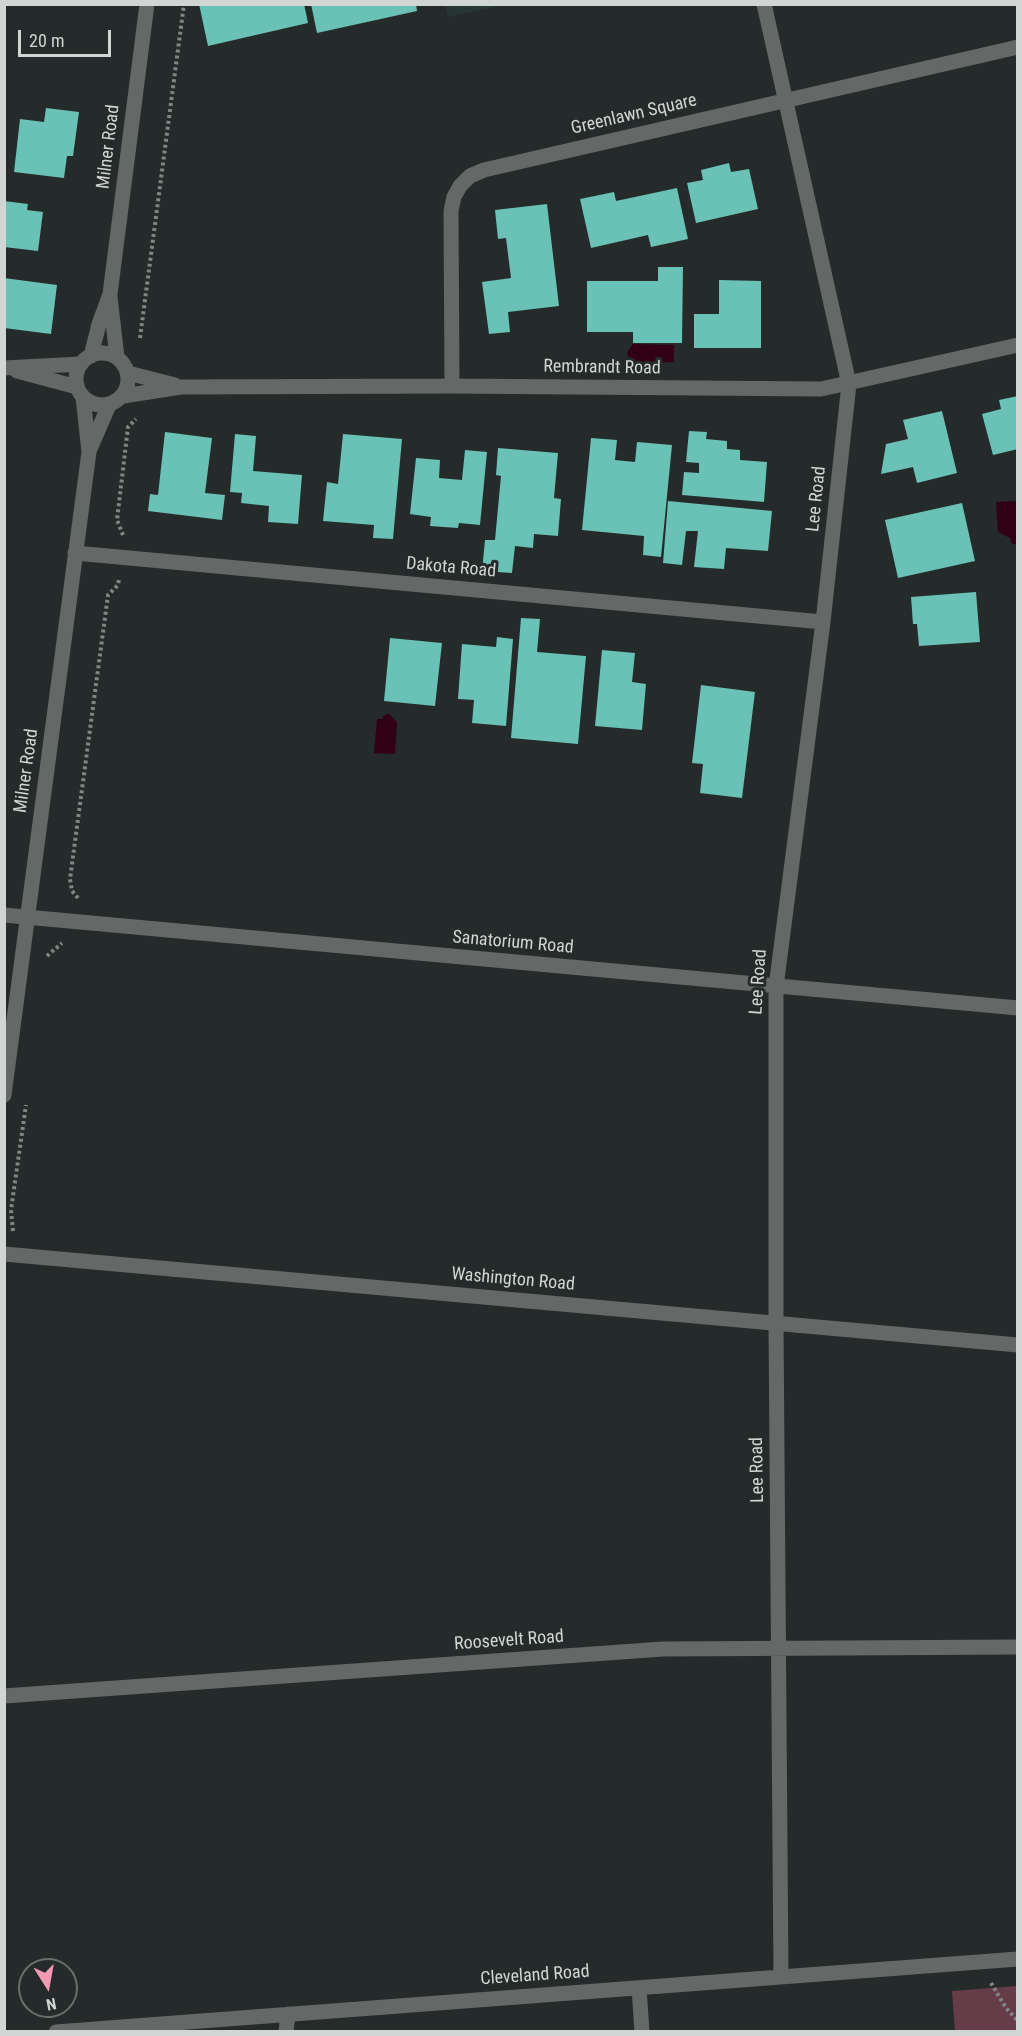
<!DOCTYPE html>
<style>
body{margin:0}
#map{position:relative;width:1022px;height:2036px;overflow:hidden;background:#252b2a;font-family:"Roboto Condensed",sans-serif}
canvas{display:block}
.frame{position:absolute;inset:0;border:6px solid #d1d5d4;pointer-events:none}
.north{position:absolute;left:18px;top:1958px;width:60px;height:60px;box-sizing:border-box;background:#252b2a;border:2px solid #6a6f6e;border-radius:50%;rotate:169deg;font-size:16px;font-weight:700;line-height:24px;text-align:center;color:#d1d5d4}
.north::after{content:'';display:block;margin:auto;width:21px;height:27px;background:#f19ab3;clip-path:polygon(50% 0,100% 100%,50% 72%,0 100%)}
.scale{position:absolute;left:18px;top:30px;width:93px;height:27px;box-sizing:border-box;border:3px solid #d1d5d4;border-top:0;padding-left:8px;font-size:18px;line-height:21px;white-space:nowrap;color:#d1d5d4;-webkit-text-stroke:4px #252b2a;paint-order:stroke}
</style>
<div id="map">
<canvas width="1022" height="2036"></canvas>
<div class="frame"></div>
<div class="north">N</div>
<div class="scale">20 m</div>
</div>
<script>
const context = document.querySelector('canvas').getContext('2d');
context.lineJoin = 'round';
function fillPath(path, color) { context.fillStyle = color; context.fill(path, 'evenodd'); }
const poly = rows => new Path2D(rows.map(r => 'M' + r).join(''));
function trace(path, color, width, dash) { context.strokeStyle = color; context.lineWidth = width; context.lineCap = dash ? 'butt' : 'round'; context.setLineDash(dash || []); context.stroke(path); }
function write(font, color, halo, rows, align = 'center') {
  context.font = font + ' "Roboto Condensed",sans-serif'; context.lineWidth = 6; context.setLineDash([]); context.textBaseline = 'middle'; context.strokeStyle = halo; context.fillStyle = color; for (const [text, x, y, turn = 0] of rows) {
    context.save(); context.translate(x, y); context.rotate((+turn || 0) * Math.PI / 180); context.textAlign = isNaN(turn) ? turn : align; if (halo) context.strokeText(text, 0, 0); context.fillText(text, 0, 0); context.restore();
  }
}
fillPath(poly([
 [445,4,503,4,504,5,448,17]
]), '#283633');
fillPath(poly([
 [1017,1986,1017,2031,955,2031,952,1991]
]), '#653c48');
fillPath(poly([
 [633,344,674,345,674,362,633,363,629,359,627,352],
 [1017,501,1017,544,1012,544,1010,538,998,532,996,502],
 [389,714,397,722,395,754,374,753,377,719,382,719,384,715]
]), '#310013');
fillPath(poly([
 [199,4,304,4,308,23,208,46],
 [311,4,416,4,417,11,317,33],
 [46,108,79,112,73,156,67,156,64,178,14,172,20,119,44,122],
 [729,163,731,172,749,169,758,209,696,223,687,183,703,180,701,170],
 [677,188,688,239,651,247,648,235,591,248,580,199,614,192,616,201],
 [4,201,28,204,27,210,43,212,38,251,4,247],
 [547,204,559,306,508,312,510,332,489,334,482,282,511,278,506,238,498,239,495,210],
 [658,267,683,267,682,343,633,343,633,332,587,332,587,281,658,281],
 [4,278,57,285,51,334,4,328],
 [719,280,761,281,761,348,694,348,694,314,719,314],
 [1018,396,1018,449,993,455,982,414,1001,409,999,400],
 [942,411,957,473,917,483,913,467,881,474,886,444,908,439,903,420],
 [689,431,707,432,706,439,727,441,727,449,740,450,740,460,767,462,764,502,682,495,684,472,699,473,699,463,686,462],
 [165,432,212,438,205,493,225,495,222,520,148,511,150,494,158,495],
 [235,434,256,436,253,471,302,475,298,524,268,522,269,506,241,503,242,493,230,492],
 [343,434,402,439,393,539,373,538,374,525,323,521,327,482,338,484],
 [591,438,617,440,615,460,635,462,637,442,672,445,661,557,643,555,644,536,582,530],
 [498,448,558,453,554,498,561,499,558,536,534,534,533,548,515,546,512,573,482,571,485,540,495,540,501,476,496,475],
 [465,450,487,452,480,525,459,523,458,528,430,526,431,517,410,514,416,458,440,460,439,478,462,480],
 [668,501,772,511,768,551,726,548,724,569,694,567,698,531,686,531,682,565,663,563],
 [962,503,975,561,898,578,885,520],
 [976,592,980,642,919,646,917,624,913,624,911,597],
 [521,618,540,619,537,652,586,656,578,744,511,738],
 [497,637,513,639,506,726,472,723,474,700,458,699,462,644,496,647],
 [390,638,442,643,435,706,384,701],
 [602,650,635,653,632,682,646,684,642,730,595,726],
 [701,685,755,692,742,798,700,793,703,764,692,763]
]), '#6ac1b5');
trace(poly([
 [140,338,184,4],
 [123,535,117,520,128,427,136,419],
 [78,898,72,891,70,879,108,595,118,585,119,579],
 [47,956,62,943],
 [13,1231,11,1210,26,1105],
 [991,1983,1006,2008,1018,2021]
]), '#818685', 4, [3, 3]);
trace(poly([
 [764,4,849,384,823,622,776,987,776,1324,781,1977],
 [110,297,117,357],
 '76 379a26 26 0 1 1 52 0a26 26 0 1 1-52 0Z',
 [91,356,99,324,110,294,147,4],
 [4,368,81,364],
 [17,371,77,387],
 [128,373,175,385],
 [452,386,451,211,454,197,460,186,470,176,484,170,1018,47],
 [123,396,181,387,452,386,821,389,1018,345],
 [90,449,109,405],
 [75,553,823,622],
 [4,915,1018,1008],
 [4,1095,89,452,83,397],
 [4,1254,1018,1345],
 [4,1696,663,1649,1018,1647],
 [639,1988,642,2032],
 [56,2032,1018,1959],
 [286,2032,288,2014]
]), '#656867', 15);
write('18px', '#d1d5d4', '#252b2a', [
 ["Greenlawn Square",634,115,-13],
 ["Milner Road",109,147,-83],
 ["Rembrandt Road",602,368,1],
 ["Lee Road",817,499,-84],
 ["Dakota Road",451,568,5],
 ["Milner Road",27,771,-82],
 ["Sanatorium Road",513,943,5],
 ["Lee Road",759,982,-86],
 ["Washington Road",513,1280,5],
 ["Lee Road",758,1470,-91],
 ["Roosevelt Road",509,1641,-4],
 ["Cleveland Road",535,1976,-4]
]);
</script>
